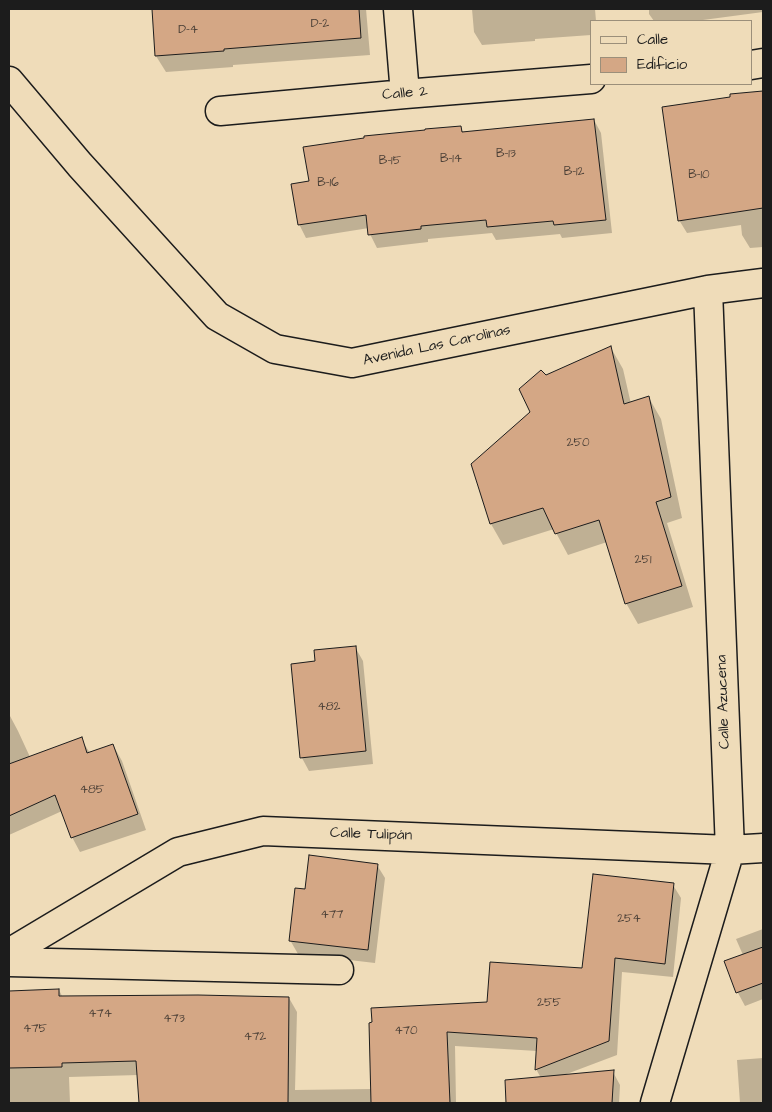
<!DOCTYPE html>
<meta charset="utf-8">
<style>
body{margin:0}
#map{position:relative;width:772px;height:1112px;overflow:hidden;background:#efdcb9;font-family:"Architects Daughter",sans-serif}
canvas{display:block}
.frame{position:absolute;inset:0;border:10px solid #1c1c1c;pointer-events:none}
.legend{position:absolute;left:590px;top:20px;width:162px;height:65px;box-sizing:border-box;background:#efdcb9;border:1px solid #9b8f7a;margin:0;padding:6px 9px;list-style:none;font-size:15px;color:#1c1c1c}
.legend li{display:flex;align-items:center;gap:10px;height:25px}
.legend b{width:25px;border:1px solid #9b8f7a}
</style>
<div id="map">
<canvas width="772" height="1112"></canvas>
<div class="frame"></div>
<ul class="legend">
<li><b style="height:6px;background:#efdcb9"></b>Calle</li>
<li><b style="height:14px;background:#d4a785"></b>Edificio</li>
</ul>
</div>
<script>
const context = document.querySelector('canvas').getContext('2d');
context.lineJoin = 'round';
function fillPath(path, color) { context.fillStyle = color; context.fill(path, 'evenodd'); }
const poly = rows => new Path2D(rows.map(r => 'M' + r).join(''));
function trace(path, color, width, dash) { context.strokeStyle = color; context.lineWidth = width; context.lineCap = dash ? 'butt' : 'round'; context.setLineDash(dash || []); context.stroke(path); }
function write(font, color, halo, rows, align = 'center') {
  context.font = font + ' "Architects Daughter",sans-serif'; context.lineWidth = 5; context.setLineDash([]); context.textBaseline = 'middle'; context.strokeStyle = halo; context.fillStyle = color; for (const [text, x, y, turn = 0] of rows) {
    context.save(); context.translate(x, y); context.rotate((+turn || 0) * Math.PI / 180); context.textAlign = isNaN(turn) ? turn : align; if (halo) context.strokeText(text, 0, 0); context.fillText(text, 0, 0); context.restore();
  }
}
fillPath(poly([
 [153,9,366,9,370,55,233,65,233,67,166,72,156,56],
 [472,9,595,9,596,21,591,21,591,35,535,39,535,41,482,45,474,32],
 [649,9,763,9,763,12,703,20,703,21,654,21,649,14],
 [763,93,763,247,750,248,742,235,741,225,687,233,679,220,731,98,731,95],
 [594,120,601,133,612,233,562,238,560,234,496,240,492,233,428,239,428,242,377,248,370,234,369,228,306,238,299,224,310,182,460,128,464,133],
 [611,348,623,369,631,404,649,398,661,419,682,518,667,523,693,607,638,624,626,603,607,542,568,555,554,529,503,545,491,524,473,465,531,412,546,377],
 [355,647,363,661,373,764,309,771,302,758,317,662],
 [10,716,18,731,30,757,81,739,90,753,113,745,122,761,146,830,80,852,72,837,62,811,9,835],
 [377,865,385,878,375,963,298,954,290,940,306,890],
 [673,885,681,898,673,977,622,972,617,1055,564,1075,613,1072,620,1085,619,1103,534,1103,536,1079,541,1078,536,1069,537,1051,455,1046,456,1103,140,1103,138,1075,69,1077,70,1103,9,1103,9,992,59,990,63,998,289,998,297,1012,295,1090,372,1089,370,1024,488,1003,583,970],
 [763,929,763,999,745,1006,738,993,726,962,743,955,736,939],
 [763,1058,763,1103,740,1103,737,1060]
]), '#0003');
const building = poly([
 [152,9,359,9,361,38,224,49,224,51,155,56,152,9],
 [763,91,763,208,678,221,662,107,730,97,730,94,763,91],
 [594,119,606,220,554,225,553,221,487,227,486,220,421,226,421,229,368,235,366,215,298,225,291,184,309,181,303,147,364,138,364,136,425,130,425,129,461,126,462,132,594,119],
 [611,346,624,404,649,396,671,497,656,502,682,586,625,604,599,520,555,534,543,508,490,524,471,464,530,412,519,389,541,370,546,375,611,346],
 [356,646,366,751,300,758,291,664,315,661,314,650,356,646],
 [82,737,87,753,113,744,138,814,71,838,55,795,9,816,9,764,82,737],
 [309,855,378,864,368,950,289,941,295,888,305,889,309,855],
 [593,874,674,883,665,964,615,958,609,1041,535,1070,537,1038,447,1032,450,1103,371,1103,369,1023,372,1022,371,1008,487,1002,490,962,582,968,593,874],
 [763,947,763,983,736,993,724,961,763,947],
 [59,989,59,996,198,995,289,997,288,1103,139,1103,136,1061,62,1063,62,1067,9,1068,9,991,59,989],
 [614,1070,612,1103,506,1103,505,1080,614,1070]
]);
fillPath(building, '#d4a785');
trace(building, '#1c1c1c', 1);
const street = poly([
 [398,9,405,94],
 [751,65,763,63],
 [9,81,80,165,217,316,275,349,352,363,708,290,763,283],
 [220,111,405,94,591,79],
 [9,953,178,852,263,831,730,850,763,848],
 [9,962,339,970],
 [655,1103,730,850,708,290]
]);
trace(street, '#1c1c1c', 31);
trace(street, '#efdcb9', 28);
write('12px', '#4a3f36', null, [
 ["D-2",320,24],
 ["D-4",188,30],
 ["B-13",506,154],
 ["B-14",451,159],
 ["B-15",390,161],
 ["B-12",574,172],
 ["B-10",699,175],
 ["B-16",328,183],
 ["250",578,443],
 ["251",643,560],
 ["482",329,707],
 ["485",92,790],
 ["477",332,915],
 ["254",629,919],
 ["255",549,1003],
 ["474",100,1014],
 ["473",174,1019],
 ["475",35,1029],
 ["470",406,1031],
 ["472",255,1037]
]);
write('15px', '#1c1c1c', '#efdcb9', [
 ["Calle 2",405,94,-5],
 ["Avenida Las Carolinas",437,346,-12],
 ["Calle Azucena",724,702,-92],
 ["Calle Tulipán",371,835,2]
]);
</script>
